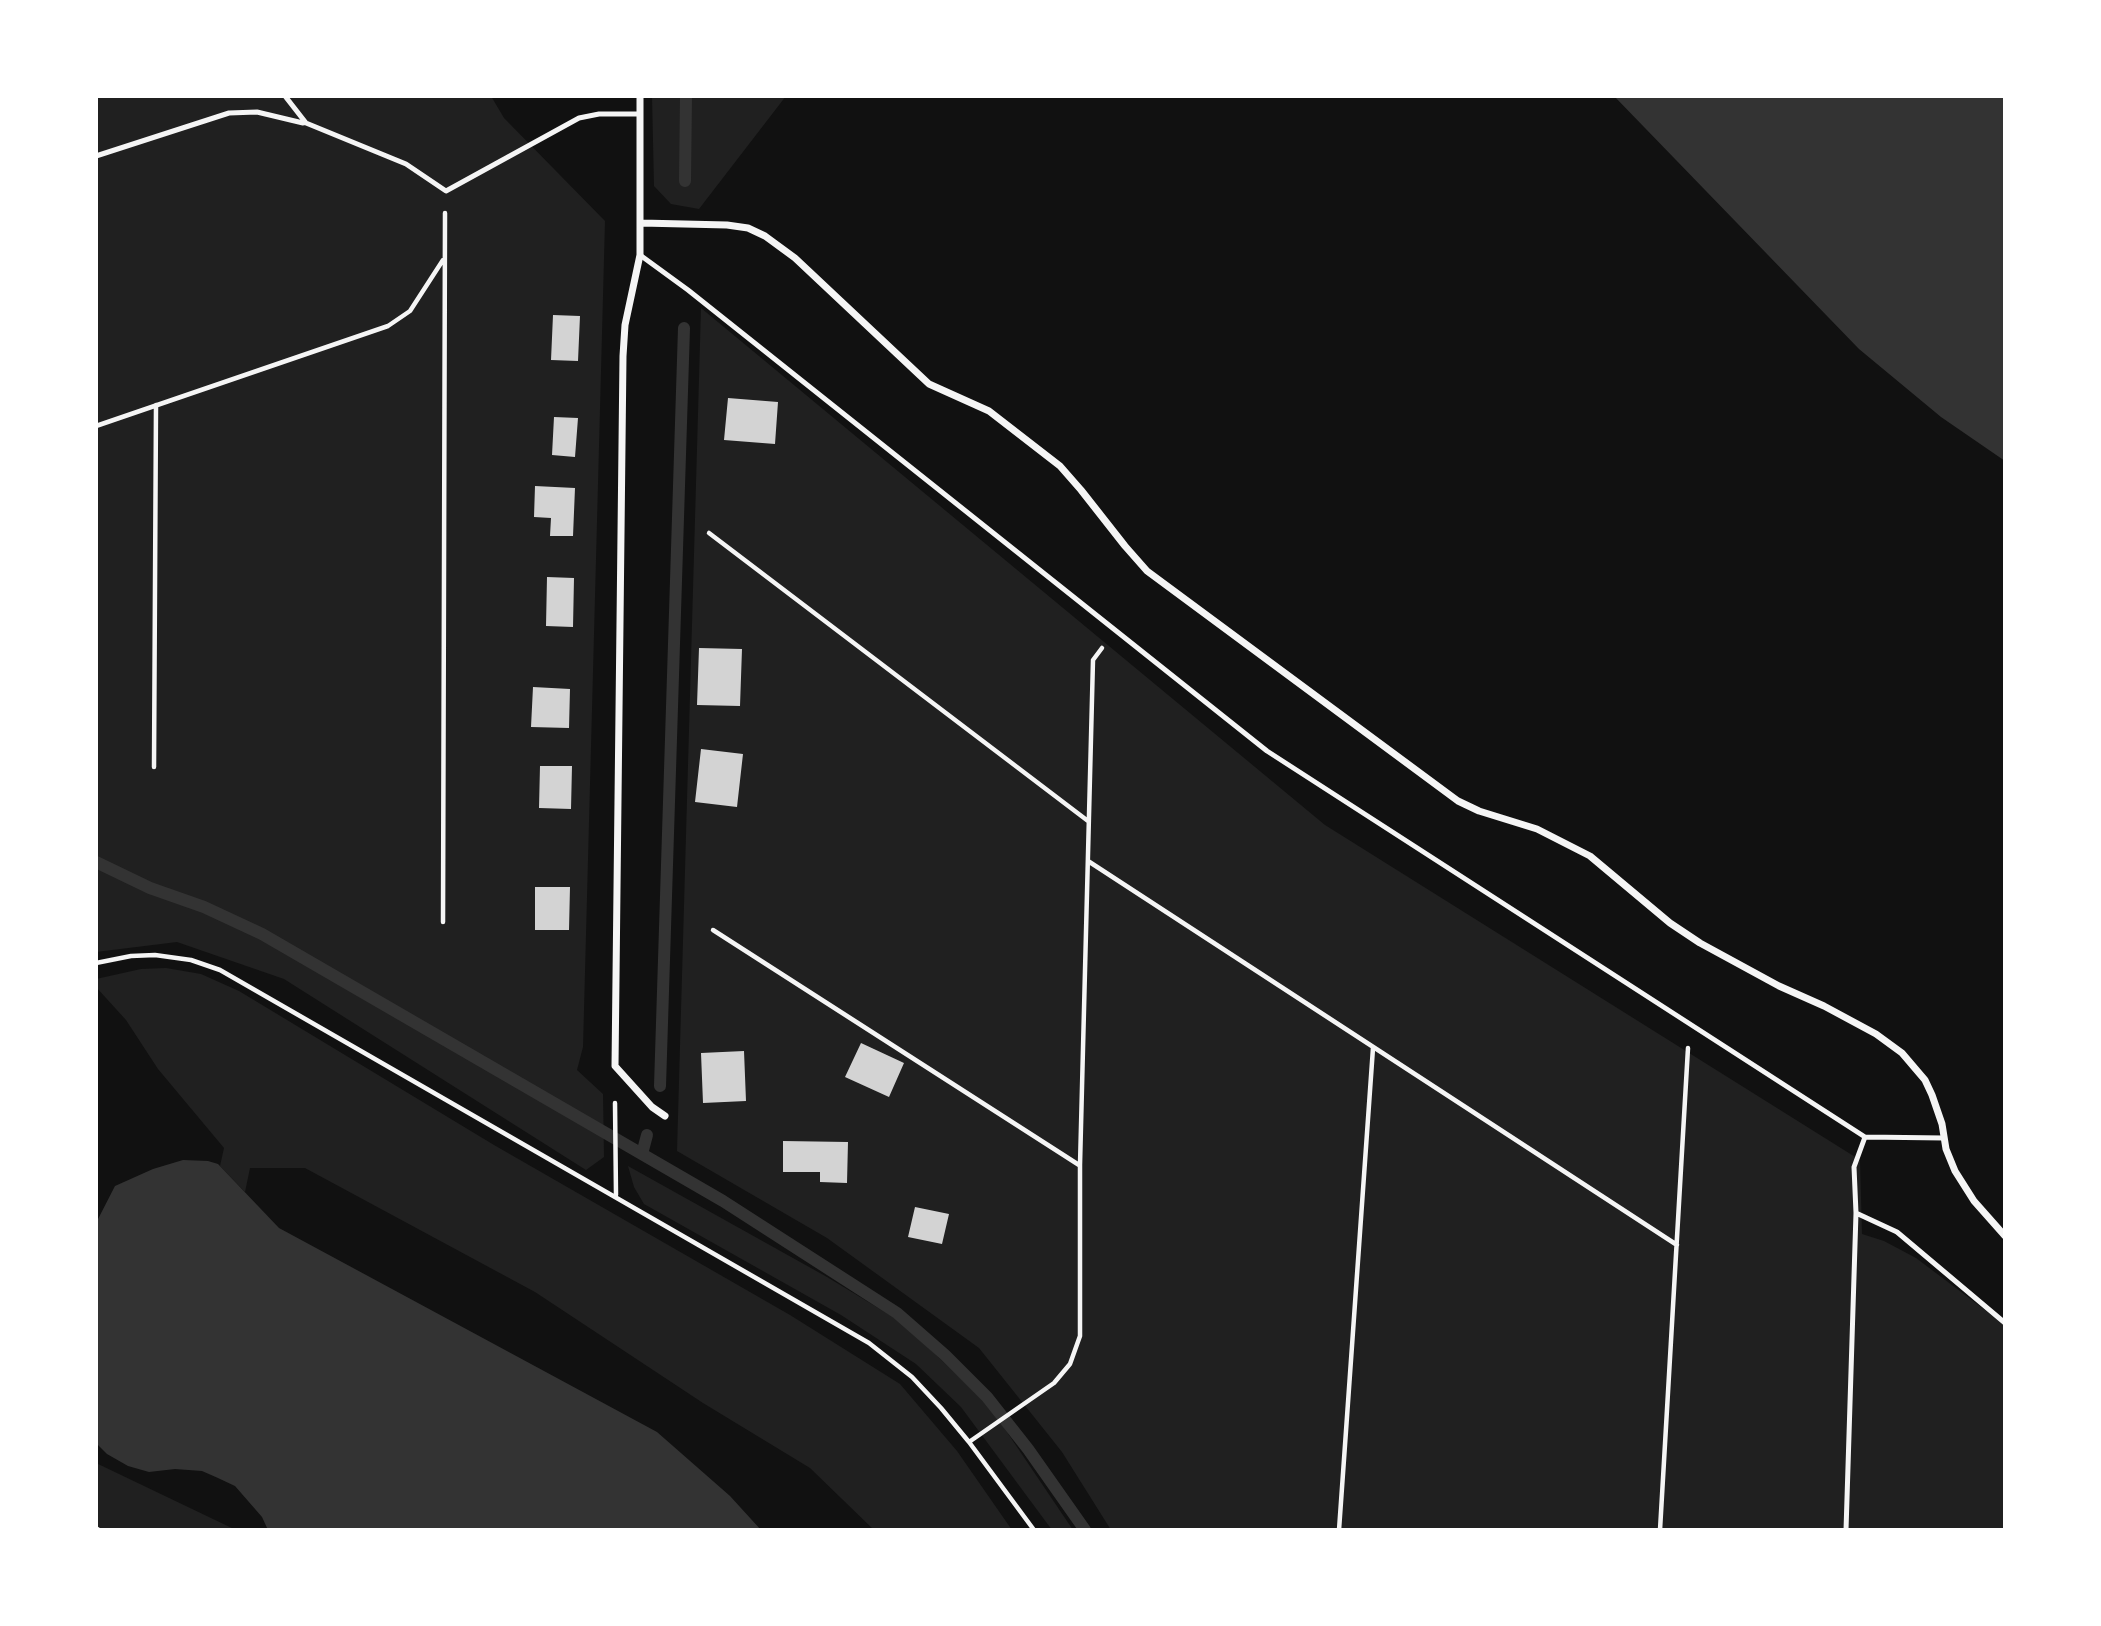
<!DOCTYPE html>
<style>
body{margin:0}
#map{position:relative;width:2101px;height:1626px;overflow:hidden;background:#111;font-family:"Archivo Narrow",sans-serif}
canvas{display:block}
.frame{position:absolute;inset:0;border:98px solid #fff;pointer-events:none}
</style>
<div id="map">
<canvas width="2101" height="1626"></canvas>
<div class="frame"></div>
</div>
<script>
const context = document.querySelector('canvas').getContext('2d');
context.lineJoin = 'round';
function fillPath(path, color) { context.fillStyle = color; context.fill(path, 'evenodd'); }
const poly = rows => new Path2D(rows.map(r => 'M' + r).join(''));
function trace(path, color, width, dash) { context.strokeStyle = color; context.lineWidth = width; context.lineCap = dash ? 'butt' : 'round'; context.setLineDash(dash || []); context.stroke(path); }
fillPath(poly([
 [96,96,491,96,504,118,605,221,583,1047,577,1070,603,1094,604,1157,586,1170,284,979,177,942,96,952],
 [652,96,786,96,699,209,671,204,654,186],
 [701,308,1325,825,1860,1160,1862,1234,1884,1241,1916,1258,2005,1325,2005,1530,1111,1530,1062,1452,979,1348,827,1238,677,1151],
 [166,968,201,974,239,991,494,1145,790,1315,900,1384,957,1451,1012,1530,874,1530,810,1468,703,1403,535,1292,305,1168,250,1168,245,1192,220,1166,224,1148,158,1069,126,1020,96,987,96,979,141,969],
 [628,1166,827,1277,903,1323,990,1407,1073,1530,1052,1530,961,1407,916,1364,841,1315,644,1204,634,1187],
 [96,1463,236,1530,96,1530]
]), '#202020');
fillPath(poly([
 [1614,96,2005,96,2005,461,1941,417,1859,349],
 [183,1160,208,1161,218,1164,279,1228,657,1432,730,1496,761,1530,268,1530,262,1517,235,1486,218,1478,202,1471,175,1469,149,1472,128,1466,107,1454,96,1443,96,1223,115,1186,153,1169]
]), '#333');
trace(poly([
 [685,181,686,96],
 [96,862,150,888,204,907,262,934,723,1201,897,1313,945,1355,987,1397,1028,1449,1085,1530],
 [660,1086,684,328],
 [642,1154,647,1135]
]), '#333', 12);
fillPath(poly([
 [553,315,580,316,578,361,551,360],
 [728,398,778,402,775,444,724,440],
 [554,417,578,418,575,457,552,455],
 [535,486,575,488,573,536,550,536,551,518,534,517],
 [547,577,574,578,573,627,546,626],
 [699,648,742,649,740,706,697,705],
 [533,687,570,689,569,728,531,727],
 [701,749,743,754,737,807,695,802],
 [540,766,572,766,571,809,539,808],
 [535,887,570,887,569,930,535,930],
 [861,1043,904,1063,889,1097,845,1077],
 [744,1051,746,1101,703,1103,701,1053],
 [783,1141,848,1142,847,1183,820,1182,820,1172,783,1172],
 [915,1207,949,1214,942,1244,908,1237]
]), '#d3d3d3');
trace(poly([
 [96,426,388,326,410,311,443,260],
 [709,533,1088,821],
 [154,767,156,405],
 [1088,861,1677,1245],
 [443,922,445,213],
 [713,930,1079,1165],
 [96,963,131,956,155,955,191,960,220,970,869,1343,912,1377,941,1408,969,1442,1034,1530],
 [615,1103,616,1195],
 [969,1442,1054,1383,1070,1364,1080,1336,1080,1165,1093,660,1102,648],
 [96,1528,99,1530],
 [1339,1530,1373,1048],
 [1660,1530,1688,1048]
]), '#f5f5f5', 4.5);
trace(poly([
 [285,96,306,123,406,164,446,191,579,118,599,114,639,114],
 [96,156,229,113,257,112,303,123],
 [640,255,688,290,1267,751,1865,1137,1854,1167,1856,1213,1897,1232,2005,1323],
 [1865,1137,1944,1138],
 [1846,1530,1856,1213]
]), '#f5f5f5', 5);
trace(poly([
 [640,96,640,255,625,325,623,356,615,1066,652,1107,665,1116],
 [641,223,727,225,748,228,765,236,795,258,929,384,989,411,1060,466,1081,490,1125,546,1147,571,1458,801,1479,811,1537,829,1590,856,1670,923,1700,943,1779,986,1824,1006,1876,1034,1902,1053,1925,1080,1932,1095,1942,1124,1946,1149,1955,1171,1974,1201,2005,1236]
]), '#f5f5f5', 7);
</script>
